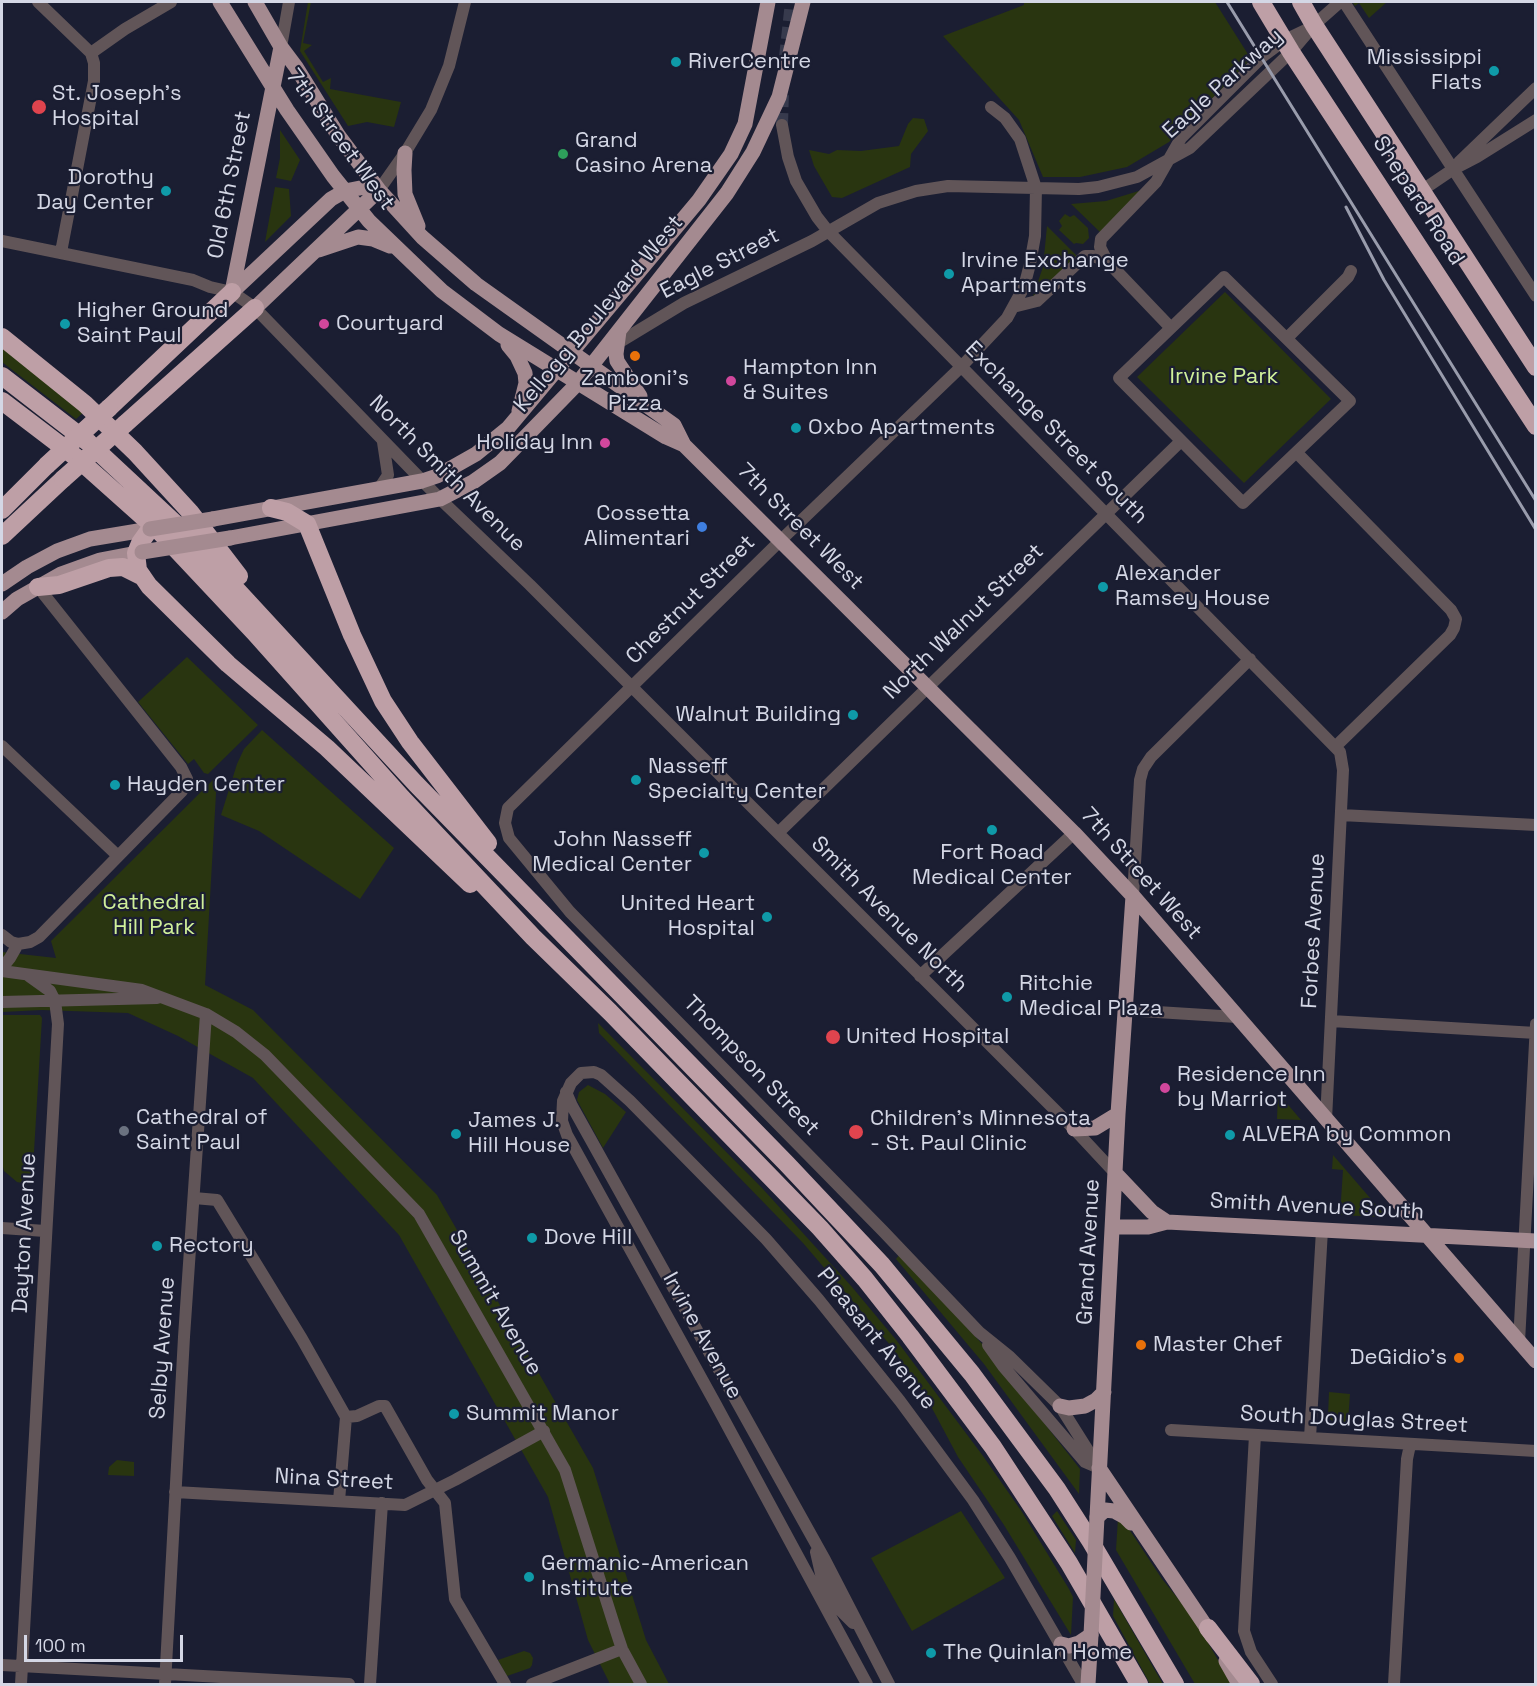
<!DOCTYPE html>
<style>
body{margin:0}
#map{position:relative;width:1537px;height:1686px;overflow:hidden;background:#1b1e32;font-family:"Space Grotesk",sans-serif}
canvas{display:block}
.frame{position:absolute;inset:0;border:3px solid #d4d7e5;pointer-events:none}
.scale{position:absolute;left:24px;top:1635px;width:159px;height:27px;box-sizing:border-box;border:3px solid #d4d7e5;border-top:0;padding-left:8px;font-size:18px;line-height:21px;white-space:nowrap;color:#d4d7e5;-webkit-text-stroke:4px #1b1e32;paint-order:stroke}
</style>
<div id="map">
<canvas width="1537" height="1686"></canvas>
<div class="frame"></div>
<div class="scale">100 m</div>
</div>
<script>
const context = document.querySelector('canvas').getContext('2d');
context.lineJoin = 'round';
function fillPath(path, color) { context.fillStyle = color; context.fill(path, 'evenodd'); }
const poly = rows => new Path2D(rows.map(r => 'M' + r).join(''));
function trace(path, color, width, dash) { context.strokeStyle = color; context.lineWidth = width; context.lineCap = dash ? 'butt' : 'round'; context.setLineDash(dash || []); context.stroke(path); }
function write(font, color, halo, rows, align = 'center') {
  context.font = font + ' "Space Grotesk",sans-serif'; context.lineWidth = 4.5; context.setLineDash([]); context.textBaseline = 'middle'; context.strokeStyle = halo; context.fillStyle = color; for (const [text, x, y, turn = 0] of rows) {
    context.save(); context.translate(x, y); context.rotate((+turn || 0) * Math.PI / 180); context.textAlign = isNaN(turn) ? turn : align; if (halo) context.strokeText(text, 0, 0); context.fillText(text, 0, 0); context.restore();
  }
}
fillPath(poly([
 [308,2,311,2,303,43,312,45,304,51,323,82,331,78,330,89,401,102,394,127,367,122,348,126,300,51],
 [1024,2,1215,2,1251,59,1169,142,1127,167,1080,177,1043,177,1019,120,943,36,1024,5],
 [1352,2,1387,2,1369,18,1359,3,1355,6],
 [913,118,924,119,928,131,911,154,910,167,842,198,832,197,814,166,809,150,829,154,837,150,861,151,899,146,908,124],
 [280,130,300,160,291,181,276,178,280,158],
 [275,187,289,189,291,216,265,242],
 [1142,190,1101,233,1071,204,1106,201],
 [1065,214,1070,217,1074,215,1088,228,1089,238,1083,244,1076,243,1074,244,1059,230,1062,226,1059,221],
 [1047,226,1077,256,1036,297,1033,296,1043,267],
 [1225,292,1331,399,1244,483,1137,377],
 [2,344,84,412,76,419,2,362],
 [187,657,258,725,208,774,204,773,194,759,188,764,138,702],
 [262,730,394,848,360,899,259,831,221,815,237,764,244,749],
 [217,776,205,985,253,1010,437,1195,593,1468,646,1640,669,1684,610,1684,588,1640,548,1497,399,1235,253,1078,178,1036,128,1013,42,1010,2,1012,2,952,56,958,51,941],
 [2,1015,40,1015,42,1018,32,1185,17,1182,4,1171,2,1163],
 [598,1023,762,1188,852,1287,897,1341,983,1456,1022,1512,1069,1589,1073,1597,1071,1635,1004,1525,958,1457,925,1395,891,1346,803,1243,599,1033],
 [588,1085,605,1094,626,1112,603,1148,577,1100,579,1092],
 [1278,1093,1301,1120,1277,1119],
 [1333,1155,1383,1213,1379,1217,1340,1215,1343,1170,1332,1169],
 [900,1254,984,1346,1080,1469,1079,1494,984,1364,896,1259],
 [1329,1392,1350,1394,1348,1422,1333,1422,1328,1416],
 [117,1460,134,1462,134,1476,108,1475,109,1467],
 [961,1511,1005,1578,912,1631,871,1558],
 [1057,1511,1076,1540,1075,1553,1052,1516],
 [1118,1518,1125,1523,1162,1579,1193,1617,1232,1684,1195,1684,1116,1550],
 [1114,1599,1153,1667,1163,1684,1150,1684,1113,1616],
 [524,1651,530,1653,533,1658,532,1665,530,1668,507,1676,498,1660]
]), '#293510');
trace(poly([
 [785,57,791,2],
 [782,125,783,92]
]), '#373a4d', 12, [12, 6]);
trace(poly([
 [38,2,91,53,94,63,94,81,61,252],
 [1344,2,1536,296],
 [281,47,289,2],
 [91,53,125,29,171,2],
 [991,107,1005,118,1020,139,1036,188,1035,236,1030,264,1024,287,1007,318,961,367,781,540,508,808,505,823,509,838,570,912,883,1231,979,1332,1010,1357,1060,1406,1099,1468],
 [782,125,788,157,796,181,817,217,828,231,1340,752,1343,770,1326,1120],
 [1459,162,1536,88],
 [379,190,405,153,431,110,449,66,465,2],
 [1421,191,1452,170,1477,157,1536,120],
 [2,241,193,280,210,287,232,292,255,308,440,499,530,585,1074,1129,1115,1173],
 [1224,277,1350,401,1243,503,1119,378,1224,277],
 [1013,307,1037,301,1085,256,1093,256,1107,261],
 [1171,328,1107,261,1100,247,1101,239,1156,182,1181,138,1262,57,1285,40,1308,29],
 [1287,338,1348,277,1351,271],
 [613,346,684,303,812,241,878,203,916,191,948,186,1079,189,1098,187,1137,177,1190,148,1291,52,1314,25,1340,2],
 [1297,453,1451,610,1456,619,1454,628,1450,635,1336,746],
 [378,490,388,475,383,442],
 [2,746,118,856],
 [1341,815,1536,825],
 [778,833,1180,442],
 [1133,896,1140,780,1143,769,1151,757,1250,659],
 [2,935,11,942,18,944,30,942,39,937,182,791,187,779,181,767,38,587],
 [2,968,10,958,18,944],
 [2,971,142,990,206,1014,236,1032,265,1055,419,1214,565,1470,616,1631,622,1649,641,1684],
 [920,976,1074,833],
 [2,1002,157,998],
 [1125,1010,1237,1017],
 [1331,1021,1536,1033],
 [566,1092,572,1106,825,1560,889,1684],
 [194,1198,217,1200,302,1339,346,1417,339,1501],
 [2,1228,45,1231],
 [1519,1342,1536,1024],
 [988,1345,1003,1366,1085,1462,1099,1468],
 [346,1417,357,1416,379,1406,385,1406,427,1480,445,1503,455,1599,505,1684],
 [1171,1430,1536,1451],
 [1255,1435,1244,1631,1251,1652,1272,1684],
 [1310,1438,1322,1230],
 [175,1492,405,1505,455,1480,544,1431],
 [816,1552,821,1574,828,1592,839,1609,853,1623],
 [2,1665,349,1684],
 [21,1684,58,1024,55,1001,50,991,29,976],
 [165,1684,184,1337,206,1014],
 [370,1684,382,1503],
 [532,1684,622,1649],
 [867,1684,714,1401,567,1135,562,1121,563,1101,571,1083,581,1073,594,1072,601,1075,630,1101,766,1239,819,1300,900,1401,973,1500,1010,1558,1083,1684],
 [1394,1684,1407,1459,1410,1445]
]), '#615558', 12);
trace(poly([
 [220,2,287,110,333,176,369,221,420,270,442,291,499,334,666,437,684,445],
 [255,2,281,47,296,67,338,135,379,190,422,237,476,284,674,425,684,445,1074,833,1133,896,1536,1361],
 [405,153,404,170,405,194,418,226],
 [319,250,358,237,373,239,390,246],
 [232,292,281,47],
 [232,292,331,199,345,191,365,187,379,190],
 [255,308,379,190],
 [619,331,616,354,617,361,640,396],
 [508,345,517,356,525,373,526,383,519,411],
 [213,519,422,481,437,476,476,454,508,428,699,200,731,154,745,124,768,2],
 [230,538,440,499,473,482,500,463,577,384,727,193,753,152,779,97,803,2],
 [2,584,27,567,57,551,90,539,150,529],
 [2,612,17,599,61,574,100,560,142,552],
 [1074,1129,1095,1128,1118,1114],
 [1115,1173,1152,1212,1167,1222,1536,1241],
 [1113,1227,1148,1227,1167,1222],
 [1060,1406,1069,1408,1085,1406,1096,1400,1104,1392],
 [1099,1468,1213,1637],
 [1097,1517,1118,1114,1133,896],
 [1097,1517,1105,1510,1114,1511,1125,1517,1131,1523],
 [1061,1644,1069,1646,1079,1643,1091,1635],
 [1226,1661,1239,1684],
 [1088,1684,1091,1635]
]), '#a48a90', 15);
trace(poly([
 [1261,2,1291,52,1536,426],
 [1301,2,1314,25,1536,367],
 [2,337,85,404,135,452,190,512,239,576],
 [2,376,89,443,177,525,416,784,787,1164,882,1265,972,1374,1057,1489,1091,1542,1175,1684],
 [2,401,77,458,161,533,254,632,402,798,533,937,610,1012,820,1228,865,1279,910,1336,993,1447,1069,1563,1139,1684],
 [109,408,232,292],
 [125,424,255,308],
 [271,508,287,512,307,524,352,635,383,701,410,742,488,843],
 [2,510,47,465],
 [150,529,140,543,136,553,138,570,149,586,228,664,327,748,470,884],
 [2,536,63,479],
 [38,587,59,585,109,568,123,567,143,577],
 [1208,1628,1251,1684]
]), '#be9fa6', 18);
trace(poly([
 [1227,2,1536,501],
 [1346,207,1384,280,1536,530]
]), '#999cac', 3);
trace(poly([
 [150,529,213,519],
 [142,552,230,538],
 [1091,1635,1097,1517]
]), '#a48a90', 15);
trace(poly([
 [47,465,109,408],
 [63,479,125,424]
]), '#be9fa6', 18);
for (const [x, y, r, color] of [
 [676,62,6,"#0f9aa8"],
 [1494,71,6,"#0f9aa8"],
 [39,107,8,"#e0444e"],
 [563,154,6,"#2e9e5b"],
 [166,191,6,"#0f9aa8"],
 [949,274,6,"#0f9aa8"],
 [65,324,6,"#0f9aa8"],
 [324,324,6,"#d1479c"],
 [635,356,6,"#e8710a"],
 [731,381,6,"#d1479c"],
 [796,428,6,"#0f9aa8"],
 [605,443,6,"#d1479c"],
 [702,527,6,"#3f7fe0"],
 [1103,587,6,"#0f9aa8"],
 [853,715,6,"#0f9aa8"],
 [636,780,6,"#0f9aa8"],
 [115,785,6,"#0f9aa8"],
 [992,830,6,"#0f9aa8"],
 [704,853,6,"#0f9aa8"],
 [767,917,6,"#0f9aa8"],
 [1007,997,6,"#0f9aa8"],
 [833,1037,8,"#e0444e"],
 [1165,1088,6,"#d1479c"],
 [124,1131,6,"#6b7280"],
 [856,1132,8,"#e0444e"],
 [456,1134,6,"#0f9aa8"],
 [1230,1135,6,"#0f9aa8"],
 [532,1238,6,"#0f9aa8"],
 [157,1246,6,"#0f9aa8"],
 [1141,1345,6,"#e8710a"],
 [1459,1358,6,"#e8710a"],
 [454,1414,6,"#0f9aa8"],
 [529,1577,6,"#0f9aa8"],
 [931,1653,6,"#0f9aa8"]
]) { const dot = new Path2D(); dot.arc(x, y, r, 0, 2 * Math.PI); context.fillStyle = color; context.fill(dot); trace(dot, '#1b1e32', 2); }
write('22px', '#d4d7e5', '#1b1e32', [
 ["Mississippi",1482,58,"right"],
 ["Flats",1482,83,"right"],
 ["RiverCentre",688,62],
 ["St. Joseph's",52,94],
 ["Hospital",52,119],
 ["Grand",575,141],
 ["Casino Arena",575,166],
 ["Dorothy",154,178,"right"],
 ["Day Center",154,203,"right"],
 ["Irvine Exchange",961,261],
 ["Apartments",961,286],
 ["Higher Ground",77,311],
 ["Saint Paul",77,336],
 ["Courtyard",336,324],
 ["Hampton Inn",743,368],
 ["& Suites",743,393],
 ["Zamboni's",635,379,"center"],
 ["Pizza",635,404,"center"],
 ["Oxbo Apartments",808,428],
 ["Holiday Inn",593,443,"right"],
 ["Cossetta",690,514,"right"],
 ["Alimentari",690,539,"right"],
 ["Alexander",1115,574],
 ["Ramsey House",1115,599],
 ["Walnut Building",841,715,"right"],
 ["Nasseff",648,767],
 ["Specialty Center",648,792],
 ["Hayden Center",127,785],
 ["John Nasseff",692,840,"right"],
 ["Medical Center",692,865,"right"],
 ["Fort Road",992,853,"center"],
 ["Medical Center",992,878,"center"],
 ["United Heart",755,904,"right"],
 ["Hospital",755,929,"right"],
 ["Ritchie",1019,984],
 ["Medical Plaza",1019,1009],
 ["United Hospital",846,1037],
 ["Residence Inn",1177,1075],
 ["by Marriot",1177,1100],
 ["Cathedral of",136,1118],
 ["Saint Paul",136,1143],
 ["Children's Minnesota",870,1119],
 ["- St. Paul Clinic",870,1144],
 ["James J.",468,1121],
 ["Hill House",468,1146],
 ["ALVERA by Common",1242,1135],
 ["Dove Hill",544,1238],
 ["Rectory",169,1246],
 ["Master Chef",1153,1345],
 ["DeGidio's",1447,1358,"right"],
 ["Summit Manor",466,1414],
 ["Germanic-American",541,1564],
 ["Institute",541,1589],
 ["The Quinlan Home",943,1653]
], 'left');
write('22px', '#d4d7e5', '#1b1e32', [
 ["Eagle Parkway",1223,84,-42],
 ["7th Street West",340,140,54],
 ["Old 6th Street",230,185,-79],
 ["Shepard Road",1418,201,57],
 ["Eagle Street",720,264,-27],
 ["Kellogg Boulevard West",599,314,-50],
 ["Exchange Street South",1056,433,45],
 ["North Smith Avenue",447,474,45],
 ["7th Street West",800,527,45],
 ["Chestnut Street",691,600,-45],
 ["North Walnut Street",964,622,-44],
 ["7th Street West",1141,874,48],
 ["Smith Avenue North",889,915,45],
 ["Forbes Avenue",1314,931,-87],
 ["Thompson Street",751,1066,46],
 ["Smith Avenue South",1317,1207,3],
 ["Dayton Avenue",25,1233,-87],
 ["Grand Avenue",1089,1252,-87],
 ["Summit Avenue",495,1303,60],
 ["Irvine Avenue",702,1336,61],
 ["Pleasant Avenue",876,1339,51],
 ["Selby Avenue",163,1348,-86],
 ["South Douglas Street",1354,1420,3],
 ["Nina Street",334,1480,3]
]);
write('22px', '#d0f09a', '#1b1e32', [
 ["Irvine Park",1224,377],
 ["Cathedral",154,903],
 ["Hill Park",154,928]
]);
</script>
